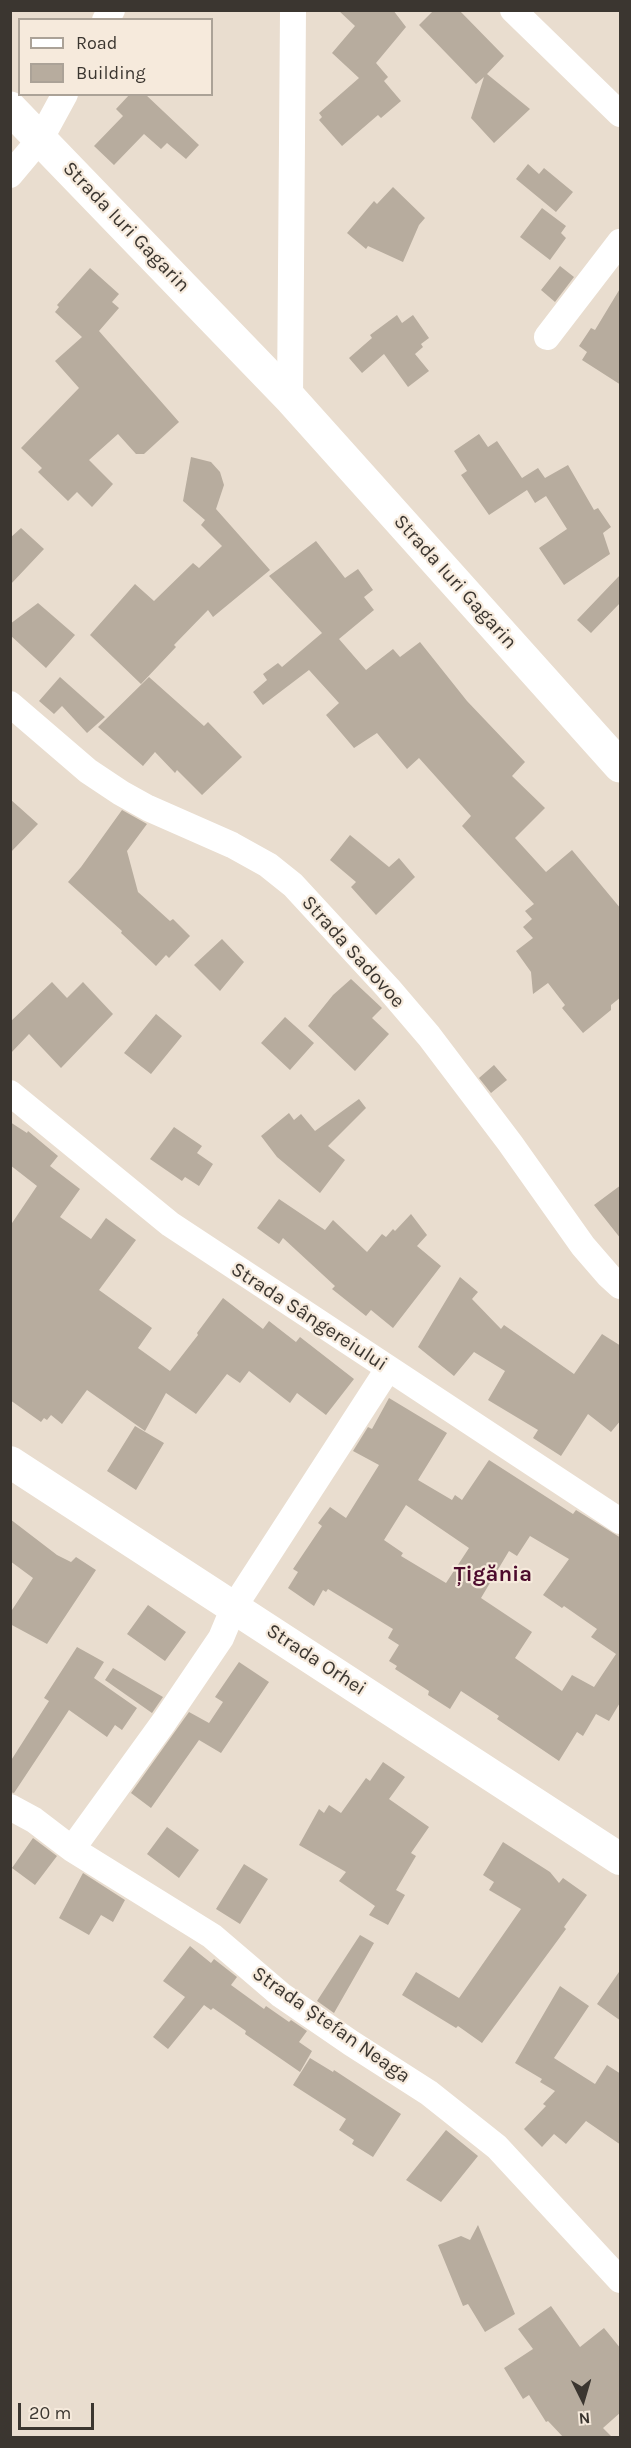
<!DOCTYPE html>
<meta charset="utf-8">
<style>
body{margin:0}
#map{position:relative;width:631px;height:2448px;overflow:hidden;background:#e9ddcf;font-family:Karla,sans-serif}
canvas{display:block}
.frame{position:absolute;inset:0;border:12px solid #3b3630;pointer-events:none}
.legend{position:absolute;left:18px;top:18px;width:195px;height:78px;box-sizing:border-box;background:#f6eadc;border:2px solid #aba297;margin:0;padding:8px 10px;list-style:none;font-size:18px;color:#3b3630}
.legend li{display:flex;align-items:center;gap:12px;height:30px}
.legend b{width:30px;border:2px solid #aba297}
.north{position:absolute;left:553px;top:2370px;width:60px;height:60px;-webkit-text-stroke:4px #f6eadc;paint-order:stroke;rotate:175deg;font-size:16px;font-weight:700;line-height:24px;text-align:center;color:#3b3630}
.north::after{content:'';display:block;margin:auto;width:21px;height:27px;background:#3b3630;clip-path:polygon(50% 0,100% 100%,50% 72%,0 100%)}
.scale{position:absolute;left:18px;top:2403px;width:76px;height:27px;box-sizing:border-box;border:3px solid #3b3630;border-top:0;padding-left:8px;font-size:18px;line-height:21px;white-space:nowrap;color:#3b3630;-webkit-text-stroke:4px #f6eadc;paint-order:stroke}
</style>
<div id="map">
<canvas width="631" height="2448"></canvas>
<div class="frame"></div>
<ul class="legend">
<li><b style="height:8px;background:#fff"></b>Road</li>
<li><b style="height:16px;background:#b7ac9e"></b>Building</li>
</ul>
<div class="north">N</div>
<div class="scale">20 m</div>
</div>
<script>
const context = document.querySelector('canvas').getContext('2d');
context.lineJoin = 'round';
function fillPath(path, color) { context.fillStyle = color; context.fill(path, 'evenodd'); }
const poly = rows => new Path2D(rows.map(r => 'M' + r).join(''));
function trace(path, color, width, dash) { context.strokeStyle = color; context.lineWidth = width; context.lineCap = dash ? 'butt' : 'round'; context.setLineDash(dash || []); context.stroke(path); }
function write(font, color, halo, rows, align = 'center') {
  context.font = font + ' Karla,sans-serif'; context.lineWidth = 4.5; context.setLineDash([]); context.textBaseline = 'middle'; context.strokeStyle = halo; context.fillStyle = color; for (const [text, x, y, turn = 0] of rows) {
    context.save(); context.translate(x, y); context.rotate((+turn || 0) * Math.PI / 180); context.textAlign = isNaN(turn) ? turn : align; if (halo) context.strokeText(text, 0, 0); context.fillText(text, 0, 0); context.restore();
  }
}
fillPath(poly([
 [338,10,393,10,406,27,376,63,388,77,384,81,401,101,381,118,378,115,342,146,319,120,322,117,319,113,359,78,332,53,355,26],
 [434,10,459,10,504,56,487,74,530,109,494,143,471,118,484,77,476,84,419,25],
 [130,94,145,94,199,145,186,159,167,143,161,149,144,134,114,165,94,146,123,116,116,109],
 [528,164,539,174,544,168,573,192,556,212,516,179],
 [393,187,425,218,419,225,403,262,368,246,366,249,347,233,374,201,377,204],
 [542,208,566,226,561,233,566,238,550,260,520,237],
 [560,266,574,277,555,302,541,290],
 [90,268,119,294,112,302,119,308,99,331,179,422,144,454,136,454,118,434,89,460,113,484,92,507,77,492,68,501,38,472,42,468,21,448,79,388,55,361,82,337,55,312,59,307,57,305],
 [621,287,621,385,582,360,587,352,579,346,591,328,595,330],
 [397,315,402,323,413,315,429,338,421,344,423,347,415,354,429,371,408,387,384,354,362,373,349,358,372,338,370,335],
 [479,434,488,447,497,441,522,478,538,468,545,478,568,465,594,510,598,508,611,527,603,533,610,554,564,585,539,548,567,529,546,496,535,503,527,490,489,515,461,475,467,471,454,451],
 [191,457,211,462,220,472,224,485,216,509,270,570,213,617,208,610,174,645,176,647,141,684,90,635,135,584,154,601,193,563,199,568,222,546,201,525,205,520,183,501],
 [21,528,44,549,10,585,10,538],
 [316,541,345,578,358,569,373,590,364,597,374,610,339,639,366,670,393,649,400,657,420,642,467,701,525,762,512,776,545,808,515,838,546,872,572,850,621,909,621,997,611,1005,611,1010,583,1033,562,1008,565,1005,548,983,533,994,531,972,516,951,533,938,523,927,532,919,525,911,534,904,462,826,471,816,419,758,407,769,377,733,354,748,326,715,339,703,309,670,263,705,253,692,267,680,263,674,278,663,282,667,322,633,269,576],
 [621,574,621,602,591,633,577,620],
 [38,603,75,635,46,668,10,635,10,624],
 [60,677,105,717,87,733,62,706,54,714,39,701],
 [149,677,204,726,208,722,242,757,202,795,177,770,175,773,155,752,143,766,98,727],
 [10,799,38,824,10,853],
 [122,810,147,824,127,851,138,892,170,921,173,919,190,936,169,958,166,955,156,966,121,933,122,931,68,882,81,867],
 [350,835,389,867,399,858,415,877,376,915,351,887,356,882,330,860],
 [222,939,244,962,220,991,194,965],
 [351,979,382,1008,372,1018,389,1034,355,1071,308,1026,333,995],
 [52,982,67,998,83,982,113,1014,61,1068,29,1034,10,1054,10,1022],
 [156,1014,182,1036,151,1074,124,1053],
 [285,1017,314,1043,290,1070,261,1043],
 [494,1065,507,1080,491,1093,479,1078],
 [359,1099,366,1108,328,1146,345,1160,320,1193,277,1157,261,1136,289,1113,294,1120,301,1114,315,1131],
 [10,1122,27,1133,28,1131,58,1156,50,1166,80,1189,60,1217,91,1239,106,1218,136,1240,99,1290,152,1328,138,1348,170,1371,198,1335,197,1333,223,1298,263,1329,269,1321,296,1342,300,1337,354,1379,326,1415,297,1393,290,1403,249,1371,240,1383,227,1374,196,1414,166,1393,145,1431,87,1390,62,1424,51,1415,47,1420,44,1418,41,1422,10,1400,10,1226,37,1186,10,1165],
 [174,1127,202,1146,197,1153,213,1164,199,1186,185,1177,182,1181,150,1159],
 [621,1185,621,1239,594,1205],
 [279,1199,325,1230,333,1220,367,1252,382,1234,386,1237,393,1229,395,1231,411,1214,427,1235,417,1246,441,1266,393,1328,371,1310,366,1316,332,1289,335,1286,283,1238,279,1244,257,1228],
 [460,1277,478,1292,472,1299,501,1329,504,1325,574,1374,602,1334,621,1346,621,1420,611,1432,588,1414,561,1456,533,1438,538,1430,488,1400,505,1371,474,1352,454,1376,418,1347],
 [389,1398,447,1433,418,1480,452,1500,455,1495,462,1500,489,1460,573,1514,576,1510,621,1538,621,1701,609,1721,596,1714,583,1736,577,1732,559,1761,497,1719,499,1716,461,1691,450,1709,428,1695,429,1691,395,1669,397,1666,389,1661,399,1645,388,1638,393,1629,328,1589,326,1592,323,1590,314,1606,288,1588,298,1572,293,1569,322,1526,318,1523,330,1507,346,1518,379,1465,353,1451,368,1427,372,1429],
 [406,1505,469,1548,446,1583,401,1556,403,1553,384,1540],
 [530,1536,569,1559,543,1595,562,1608,564,1606,597,1629,591,1637,616,1654,594,1687,572,1675,562,1691,515,1658,532,1632,481,1598,509,1551,517,1556],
 [135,1426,164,1443,136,1490,107,1471],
 [10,1519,57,1555,71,1562,76,1557,96,1570,47,1644,10,1624,10,1613,33,1578,10,1561],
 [148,1605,186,1632,165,1661,127,1634],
 [77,1647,104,1662,94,1678,137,1708,122,1730,115,1725,107,1737,69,1710,14,1793,10,1792,10,1762,49,1701,44,1698],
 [239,1662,269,1682,221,1753,199,1740,151,1808,131,1793,189,1712,209,1723,223,1702,215,1697],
 [113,1668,163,1697,152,1713,105,1680],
 [383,1762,405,1777,389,1799,429,1827,411,1853,416,1856,396,1890,405,1895,388,1925,369,1915,375,1906,339,1881,346,1872,299,1845,319,1809,324,1813,329,1805,341,1813,366,1778,370,1781],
 [167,1827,199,1850,179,1878,147,1854],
 [33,1838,57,1856,35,1885,12,1868],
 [503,1842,550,1872,559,1883,563,1878,587,1895,564,1927,566,1929,482,2043,458,2026,456,2028,402,1995,416,1972,459,1998,521,1909,489,1890,494,1882,483,1875],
 [244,1864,268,1879,240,1924,216,1909],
 [83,1873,125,1900,113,1922,101,1915,89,1935,59,1918],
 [360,1935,374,1943,334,2013,317,2001],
 [190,1946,211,1963,214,1959,237,1977,231,1985,264,2009,266,2006,289,2022,291,2020,307,2031,299,2042,312,2051,300,2072,245,2034,246,2031,213,2008,211,2010,204,2005,168,2049,153,2037,185,1997,163,1981],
 [621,1969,621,2021,597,2004],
 [560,1986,589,2006,554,2058,595,2084,607,2065,621,2074,621,2145,586,2121,566,2144,554,2134,542,2147,524,2129,546,2106,543,2104,555,2091,540,2082,542,2079,515,2063],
 [310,2058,333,2072,334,2070,401,2114,373,2157,352,2144,354,2140,339,2130,346,2119,293,2085],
 [446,2130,478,2156,441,2202,406,2180],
 [478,2225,515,2314,485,2332,468,2304,463,2306,438,2245,461,2236,470,2240],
 [551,2306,580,2347,604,2328,621,2349,621,2412,603,2428,613,2438,564,2438,548,2421,546,2422,529,2395,523,2399,504,2368,533,2349,518,2329]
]), '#b7ac9e');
trace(poly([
 [513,10,620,114],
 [105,20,112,10],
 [10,175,41,138,65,94],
 [547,337,620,242],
 [290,398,293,10],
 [10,704,88,771,121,793,148,808,232,845,268,865,293,885,388,988,429,1036,510,1143,583,1246,609,1276,620,1286],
 [10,1093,170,1224,620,1521],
 [10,1807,34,1820,72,1849,212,1936,281,1995,351,2043,429,2093,497,2147,620,2280],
 [72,1849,164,1722,221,1638,234,1607,388,1369]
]), '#fff', 26);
trace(poly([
 [10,1462,620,1859]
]), '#fff', 32);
trace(poly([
 [10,108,290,398,620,766]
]), '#fff', 33);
write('20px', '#3b3630', '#f6eadc', [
 ["Strada Iuri Gagarin",126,227,46],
 ["Strada Iuri Gagarin",455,582,48],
 ["Strada Sadovoe",353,952,48],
 ["Strada Sângereiului",309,1317,33],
 ["Strada Orhei",316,1660,33],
 ["Strada Ștefan Neaga",331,2025,35]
]);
write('bold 22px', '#4c0b2d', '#f6eadc', [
 ["Țigănia",493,1575]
]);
</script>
